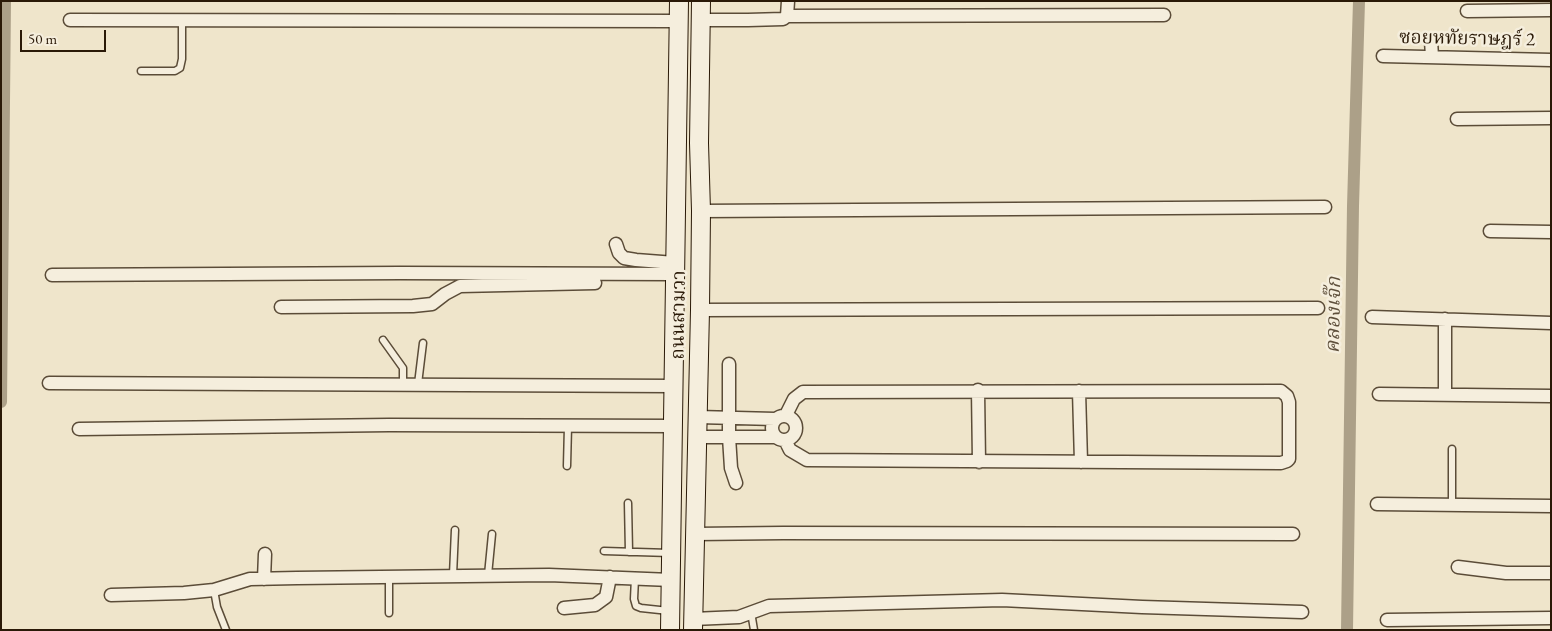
<!DOCTYPE html>
<meta charset="utf-8">
<style>
body{margin:0}
#map{position:relative;width:1552px;height:631px;overflow:hidden;background:#efe5cb;font-family:"EB Garamond",serif}
canvas{display:block}
.frame{position:absolute;inset:0;border:2px solid #2a1907;pointer-events:none}
.scale{position:absolute;left:20px;top:30px;width:86px;height:22px;box-sizing:border-box;border:2px solid #2a1907;border-top:0;padding-left:6px;font-size:15px;line-height:18px;white-space:nowrap;color:#2a1907;-webkit-text-stroke:4px #f5eedd;paint-order:stroke}
</style>
<div id="map">
<canvas width="1552" height="631"></canvas>
<div class="frame"></div>
<div class="scale">50 m</div>
</div>
<script>
const context = document.querySelector('canvas').getContext('2d');
context.lineJoin = 'round';
const poly = rows => new Path2D(rows.map(r => 'M' + r).join(''));
function trace(path, color, width, dash) { context.strokeStyle = color; context.lineWidth = width; context.lineCap = dash ? 'butt' : 'round'; context.setLineDash(dash || []); context.stroke(path); }
function write(font, color, halo, rows, align = 'center') {
  context.font = font + ' "EB Garamond","Noto Serif Thai",serif'; context.lineWidth = 5; context.setLineDash([]); context.textBaseline = 'middle'; context.strokeStyle = halo; context.fillStyle = color; for (const [text, x, y, turn = 0] of rows) {
    context.save(); context.translate(x, y); context.rotate((+turn || 0) * Math.PI / 180); context.textAlign = isNaN(turn) ? turn : align; if (halo) context.strokeText(text, 0, 0); context.fillText(text, 0, 0); context.restore();
  }
}
trace(poly([
 [1,402,5,1],
 [1347,630,1353,206,1359,1]
]), '#aca088', 12);
const lane = poly([
 [141,71,175,71,180,68,182,59,182,20],
 [383,340,403,368,403,385],
 [418,384,423,343],
 [1452,449,1452,506],
 [567,466,568,426],
 [628,503,629,552],
 [604,551,670,553],
 [453,575,455,530],
 [488,575,492,534],
 [635,578,634,599,636,606,641,608,669,611],
 [214,590,217,607,226,630],
 [751,612,754,630],
 [389,613,389,576]
]);
const street = poly([
 [1467,11,1551,10],
 [787,16,1164,15],
 [70,20,678,21],
 [701,20,748,20,783,19,787,16,788,1],
 [1431,40,1432,57],
 [1383,56,1551,60],
 [1457,119,1551,118],
 [701,211,1325,207],
 [1490,231,1551,232],
 [616,244,619,253,624,258,636,260,675,263],
 [52,275,400,273,674,274],
 [281,307,413,306,432,304,445,294,460,286,595,283],
 [700,310,1318,308],
 [1372,317,1551,323],
 [729,364,729,437,731,468,736,483],
 [49,383,673,386],
 [978,390,979,462],
 [1079,391,1081,462],
 [1379,394,1551,396],
 [1445,394,1445,319],
 '772 428a12 12 0 1 1 24 0a12 12 0 1 1-24 0Z',
 [698,417,775,419],
 [79,429,389,425,673,426],
 [698,437,775,437],
 [785,440,790,450,807,460,1281,463,1287,461,1289,459,1289,402,1287,396,1281,391,803,392,794,399,786,415],
 [1377,504,1551,506],
 [695,534,783,533,1293,534],
 [1458,567,1506,573,1551,573],
 [264,579,265,554],
 [111,595,184,593,214,590,250,579,297,578,549,575,671,580],
 [564,608,595,605,606,597,610,577],
 [693,619,739,617,769,606,1002,600,1142,607,1302,612],
 [1387,620,1551,618]
]);
const secondary = poly([
 [670,630,679,1],
 [693,630,700,310,701,211,699,143,701,1]
]);
trace(lane, '#5b4c38', 9);
trace(street, '#5b4c38', 15);
trace(secondary, '#2a1907', 20);
trace(lane, '#f5eedd', 6);
trace(street, '#f5eedd', 12);
trace(secondary, '#f5eedd', 18);
write('19px', '#2a1907', '#f5eedd', [
 ["ซอยหทัยราษฎร์ 2",1467,39,1],
 ["ถนนสามวา",679,315,-89]
]);
write('italic 20px', '#5e4f3b', '#f5eedd', [
 ["คลองเจ๊ก",1334,315,-89]
]);
</script>
